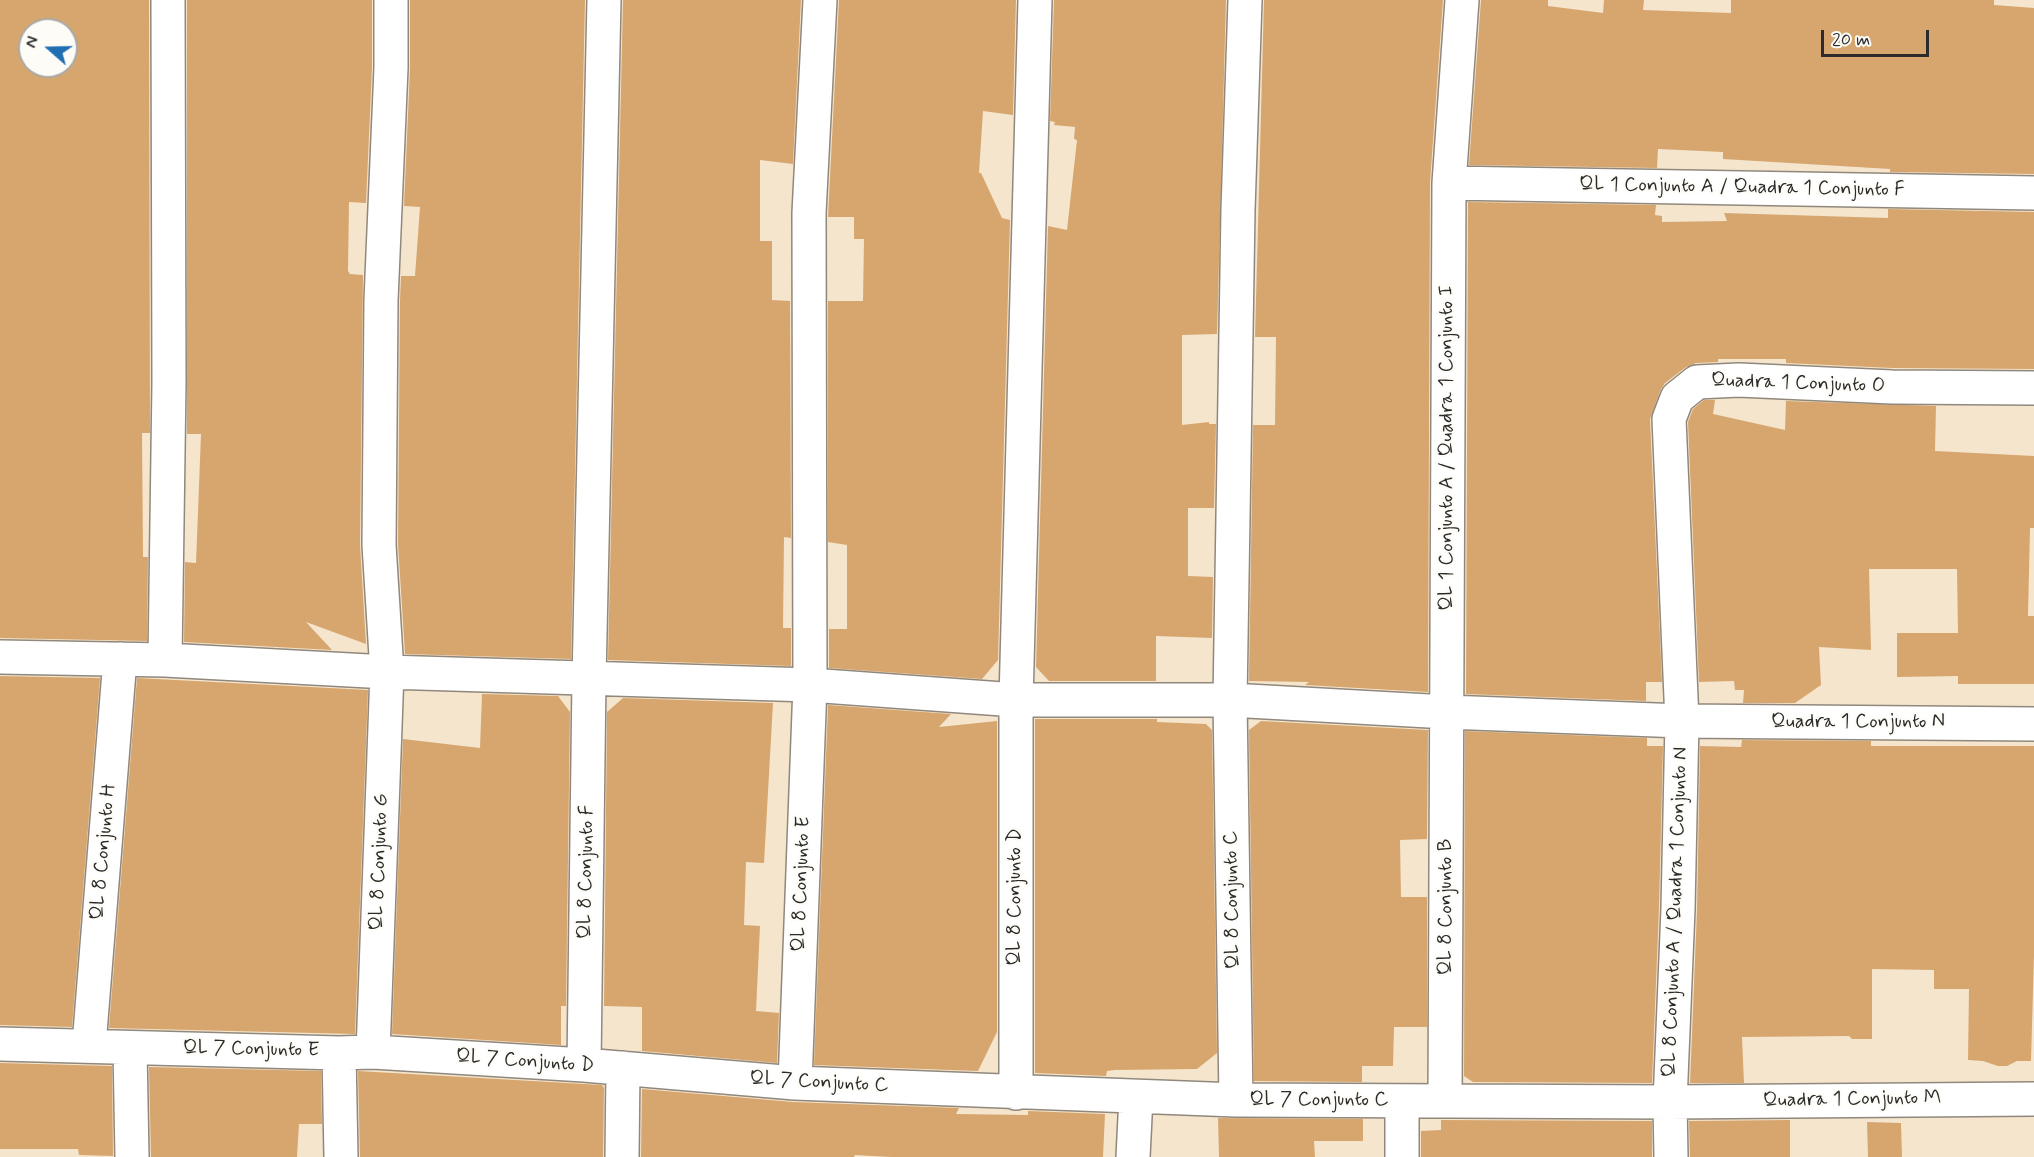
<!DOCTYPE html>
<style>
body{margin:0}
#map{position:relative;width:2034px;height:1157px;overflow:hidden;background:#f5e5cd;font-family:Mynerve,sans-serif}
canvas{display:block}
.north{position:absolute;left:18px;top:18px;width:60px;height:60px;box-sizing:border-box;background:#fdfcf7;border:2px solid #a9a8a5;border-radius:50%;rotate:290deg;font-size:16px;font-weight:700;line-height:24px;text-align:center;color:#2b2b2b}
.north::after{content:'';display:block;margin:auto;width:21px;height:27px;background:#1f6fb2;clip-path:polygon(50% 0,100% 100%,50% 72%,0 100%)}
.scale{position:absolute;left:1821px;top:30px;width:108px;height:27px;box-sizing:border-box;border:3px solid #2b2b2b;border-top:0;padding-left:8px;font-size:18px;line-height:21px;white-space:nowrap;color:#2b2b2b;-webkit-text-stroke:4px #fdfcf7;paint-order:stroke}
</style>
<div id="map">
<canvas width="2034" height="1157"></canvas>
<div class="north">N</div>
<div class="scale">20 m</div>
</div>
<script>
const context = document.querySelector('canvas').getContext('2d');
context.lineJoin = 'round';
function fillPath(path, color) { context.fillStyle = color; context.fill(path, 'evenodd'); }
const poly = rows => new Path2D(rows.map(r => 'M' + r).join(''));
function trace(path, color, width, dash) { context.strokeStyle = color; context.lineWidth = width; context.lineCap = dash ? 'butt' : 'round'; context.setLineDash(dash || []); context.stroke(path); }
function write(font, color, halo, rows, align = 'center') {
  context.font = font + ' Mynerve,sans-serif'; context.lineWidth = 4.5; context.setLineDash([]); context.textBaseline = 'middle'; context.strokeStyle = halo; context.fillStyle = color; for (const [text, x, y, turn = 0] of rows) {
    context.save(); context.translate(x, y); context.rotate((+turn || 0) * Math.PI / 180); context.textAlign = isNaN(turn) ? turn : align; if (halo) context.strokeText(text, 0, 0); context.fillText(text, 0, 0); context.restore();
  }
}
fillPath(poly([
 [0,0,149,0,150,433,142,433,143,557,148,557,147,641,0,638],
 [30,30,66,30,66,66,30,66],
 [187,0,372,0,372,68,366,203,349,202,348,271,350,274,363,275,360,545,366,644,306,622,332,650,184,642,185,562,196,563,201,434,187,434],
 [410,0,585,0,571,659,405,654,398,544,400,300,401,276,415,276,420,207,404,206,410,69],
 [623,0,801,0,793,164,760,160,760,241,772,241,772,300,790,301,791,538,784,537,783,628,791,628,791,666,608,660],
 [839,0,1016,0,1013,115,983,111,979,173,981,173,1002,218,1010,220,998,660,982,679,829,668,829,629,847,629,847,545,828,542,828,301,863,301,864,239,854,239,854,217,828,217],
 [1054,0,1226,0,1217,334,1182,335,1182,425,1209,422,1209,424,1216,424,1214,508,1188,508,1188,576,1213,577,1212,638,1156,636,1156,681,1049,681,1036,667,1048,226,1067,230,1077,140,1074,139,1075,127,1054,125,1055,122,1050,121],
 [1264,0,1443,0,1430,183,1428,692,1305,685,1309,682,1249,681,1253,425,1275,425,1276,337,1255,337],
 [1481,0,1548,0,1548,6,1603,13,1604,0,1644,0,1643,10,1731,13,1731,0,1994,0,1994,5,2034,8,2034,174,1890,172,1890,169,1723,159,1723,152,1658,149,1657,168,1469,165],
 [1468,202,1656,205,1655,215,1662,216,1662,222,1727,221,1724,213,1888,218,1888,209,2034,212,2034,369,1892,368,1786,363,1786,359,1718,359,1718,362,1696,363,1686,367,1665,383,1660,391,1650,419,1662,682,1646,682,1646,701,1466,694],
 [1704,400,1715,400,1713,414,1785,430,1786,401,1936,406,1935,451,2034,456,2034,528,2030,528,2028,616,2034,616,2034,684,1958,684,1958,676,1897,677,1897,633,1958,633,1957,569,1869,569,1871,650,1819,647,1821,685,1795,703,1743,703,1744,690,1735,690,1734,681,1699,682,1688,422,1693,409],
 [0,676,100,678,72,1027,0,1025],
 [137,678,368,690,355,1034,109,1028],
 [482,694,558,696,570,712,566,1006,561,1006,561,1045,392,1034,403,739,480,748],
 [623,698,773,703,764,863,746,862,744,925,760,926,756,1011,779,1013,777,1063,642,1051,642,1007,604,1006,607,712],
 [828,705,951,714,939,727,997,721,997,1032,978,1071,814,1065],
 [1035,719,1157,719,1157,722,1206,724,1212,730,1217,1053,1197,1069,1115,1070,1107,1071,1106,1076,1035,1073],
 [1261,721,1428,730,1427,839,1400,840,1401,897,1427,897,1427,1027,1394,1027,1393,1066,1362,1066,1362,1082,1254,1081,1249,730],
 [1465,731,1647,738,1647,746,1663,746,1659,908,1652,1083,1473,1082,1464,1076],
 [1742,740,1871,741,1871,746,2034,746,2034,954,2031,1061,2017,1061,2007,1066,1998,1066,1983,1061,1968,1060,1969,989,1934,989,1934,970,1872,969,1872,1039,1852,1039,1849,1036,1742,1037,1744,1083,1690,1083,1697,910,1700,746,1741,747],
 [0,1063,112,1066,113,1156,79,1155,78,1149,0,1149],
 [149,1067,321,1071,322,1124,299,1124,297,1157,151,1157],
 [358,1071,602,1085,604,1088,603,1157,360,1157],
 [642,1089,793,1102,959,1108,956,1114,1028,1115,1028,1111,1105,1114,1103,1157,891,1157,855,1155,854,1157,641,1157],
 [1218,1118,1363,1119,1363,1141,1314,1141,1315,1157,1219,1157],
 [1441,1120,1652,1121,1652,1157,1421,1157,1421,1131,1441,1130],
 [1790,1120,1790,1157,1690,1157,1689,1121],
 [1867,1122,1901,1123,1902,1157,1868,1157]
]), '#d7a66f');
const minor = poly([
 [1449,183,2034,193],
 [0,657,165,660,387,672,810,685,1016,700,1230,700,1447,712,1682,721,2034,724],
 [165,660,169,383,168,0],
 [0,1044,339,1053,373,1052,584,1065,795,1083,1236,1100,1670,1102,2034,1099],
 [89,1045,120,659],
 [130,1048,132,1157],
 [373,1052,387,672,379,545,381,300,391,68,391,0],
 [339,1053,341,1157],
 [584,1065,589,679,604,0],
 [795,1083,810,685,809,213,820,0],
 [1016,1093,1016,700,1035,0],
 [1236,1100,1230,700,1238,210,1245,0],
 [1402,1101,1402,1157],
 [1445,1101,1449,183,1462,0],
 [622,1157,623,1068],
 [1133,1157,1136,1097],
 [1671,1157,1670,1102,1678,909,1682,721,1669,419,1677,398,1697,382,1739,380,1892,387,2034,388]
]);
trace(minor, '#90887c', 36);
trace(minor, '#fff', 33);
write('20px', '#2b2b2b', '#fdfcf7', [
 ["QL 1 Conjunto A / Quadra 1 Conjunto F",1742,188,1],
 ["Quadra 1 Conjunto O",1798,384,2],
 ["QL 1 Conjunto A / Quadra 1 Conjunto I",1448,448,-90],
 ["Quadra 1 Conjunto N",1858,723],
 ["QL 8 Conjunto H",104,852,-85],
 ["QL 8 Conjunto G",380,862,-88],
 ["QL 8 Conjunto F",587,872,-89],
 ["QL 8 Conjunto E",802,884,-88],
 ["QL 8 Conjunto D",1016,897,-90],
 ["QL 8 Conjunto C",1233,900,-91],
 ["QL 8 Conjunto B",1447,907,-90],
 ["QL 8 Conjunto A / Quadra 1 Conjunto N",1676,912,-88],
 ["QL 7 Conjunto E",251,1050,1],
 ["QL 7 Conjunto D",525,1062,4],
 ["QL 7 Conjunto C",819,1083,3],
 ["Quadra 1 Conjunto M",1852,1100,-1],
 ["QL 7 Conjunto C",1319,1101]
]);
</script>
